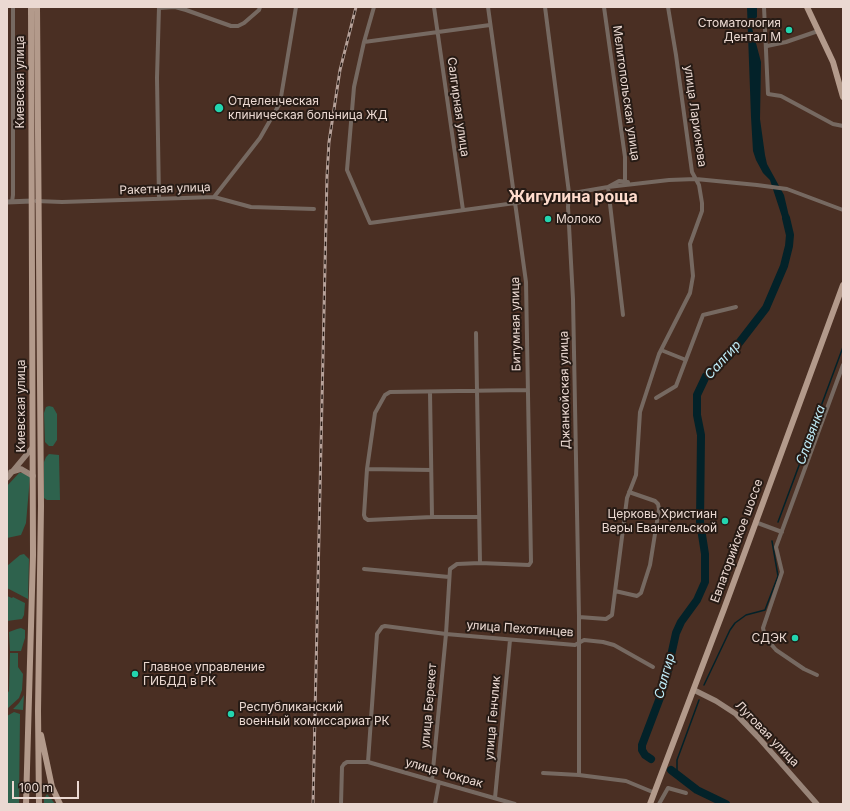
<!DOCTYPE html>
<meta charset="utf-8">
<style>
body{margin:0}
#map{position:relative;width:850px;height:811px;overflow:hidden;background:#4a2f23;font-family:Inter,sans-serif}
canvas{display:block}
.frame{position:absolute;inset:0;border:8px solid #ebd9d2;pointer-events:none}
.scale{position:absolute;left:12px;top:781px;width:67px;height:18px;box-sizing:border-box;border:2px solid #ebd9d2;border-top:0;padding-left:5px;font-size:12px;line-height:14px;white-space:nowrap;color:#ebd9d2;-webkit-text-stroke:3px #271b15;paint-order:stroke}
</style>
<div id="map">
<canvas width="850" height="811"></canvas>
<div class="frame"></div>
<div class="scale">100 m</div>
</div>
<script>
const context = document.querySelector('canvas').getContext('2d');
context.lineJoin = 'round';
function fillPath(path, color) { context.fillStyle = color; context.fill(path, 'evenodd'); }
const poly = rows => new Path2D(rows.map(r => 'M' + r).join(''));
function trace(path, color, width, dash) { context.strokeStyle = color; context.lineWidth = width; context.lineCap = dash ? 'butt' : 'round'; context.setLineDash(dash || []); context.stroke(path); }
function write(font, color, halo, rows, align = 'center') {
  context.font = font + ' Inter,sans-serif'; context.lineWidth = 4; context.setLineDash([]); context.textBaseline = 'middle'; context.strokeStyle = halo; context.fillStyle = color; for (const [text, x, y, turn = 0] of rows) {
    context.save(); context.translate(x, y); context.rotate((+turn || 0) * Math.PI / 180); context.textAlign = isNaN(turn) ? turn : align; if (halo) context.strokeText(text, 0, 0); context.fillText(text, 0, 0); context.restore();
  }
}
fillPath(poly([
 [49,406,53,407,57,414,57,440,53,446,49,446,45,442,44,413,46,407],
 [49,454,59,455,60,500,47,500,44,498,44,462,46,457],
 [19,473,24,473,30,477,26,523,21,535,7,538,7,486],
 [24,554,29,559,28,599,7,588,7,566,20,555],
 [7,596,12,598,13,597,25,603,24,615,22,619,7,621],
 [21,628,25,630,25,638,21,651,10,651,9,632,17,629],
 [10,653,18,653,18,667,23,674,22,690,19,698,7,709,7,694,9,691],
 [24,695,23,710,13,709,19,703],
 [14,712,20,714,19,804,7,804,7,716],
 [47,794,52,800,55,804,44,804,44,799]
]), '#2e624d');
fillPath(poly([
 [747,7,757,7,757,17,754,20,752,28,761,62,760,119,765,155,767,164,784,195,792,229,785,226,770,180,763,173,756,160,753,151,751,117]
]), '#032229');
trace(poly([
 [778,522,843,347],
 [704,685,730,630,735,623,746,615,765,610,778,576,772,541],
 [677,773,677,760,699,700]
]), '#032229', 1.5);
trace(poly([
 [651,759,645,755,642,750,642,745,661,695,667,674,676,633,681,622,697,600,705,582,705,554,700,522,701,435,697,415,697,395,706,376,729,356,766,308,784,266,789,246,790,235,786,218],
 [671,770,697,790,726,804]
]), '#032229', 8);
trace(poly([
 [374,7,364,42,354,87,347,170,370,223,515,203,608,187,669,180,696,179,757,185,787,189,843,210],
 [434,7,463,210],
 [545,7,569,193,568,207,573,299,579,617,579,775],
 [604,7,625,157,625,181],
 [764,7,768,94,781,96,833,124,843,126],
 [159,8,175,7,186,10,231,26,238,26,244,23,259,10,260,7],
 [364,42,490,25],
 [767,46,786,42,818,31],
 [608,187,623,315],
 [608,187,619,181,628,182],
 [214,197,260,138,280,103,296,7],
 [159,199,157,78,159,7],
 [36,201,62,202,214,197,251,207,314,209],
 [12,202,13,195,13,7],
 [476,333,480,563],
 [661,350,686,360],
 [430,392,432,517],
 [656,398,676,386,703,315,736,307],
 [367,469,431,470],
 [478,517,432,517,368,520,365,518,364,515,367,469,375,413,385,395,390,392,527,390],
 [755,522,782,532],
 [364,569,449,577],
 [615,591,637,596,641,593,650,565,659,509,658,504,655,501,629,492],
 [579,617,606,619,612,615,627,498,636,475,640,412,659,354,690,293,693,276,690,244,702,211,702,203,699,185,692,172,676,55,668,7],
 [817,675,804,669,776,650,765,637,763,628,782,572,776,547,843,365],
 [368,762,377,634,382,627,385,626,446,634,575,645,584,640,603,642,614,645,653,667],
 [543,773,579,775,626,781,655,793],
 [432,780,446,634,450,569,457,564,480,563,529,565,531,562,526,282,488,7],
 [495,798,510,640],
 [341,804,342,767,344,764,347,762,368,762,515,804],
 [435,804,439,782],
 [659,804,668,788,686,793]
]), '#766961', 4);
trace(poly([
 [7,202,32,201]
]), '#766961', 5);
trace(poly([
 [11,472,21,469,33,476],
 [7,478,32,448],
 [694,690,716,701,736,714,758,737,817,804]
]), '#998579', 5.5);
trace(poly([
 [37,7,41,506,38,711,39,804],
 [807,7,833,62,843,97],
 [41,735,52,787,60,804],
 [26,804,33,555,31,7],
 [650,804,724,609,843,285]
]), '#b39a8b', 6);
const rail = poly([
 [313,804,327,176,329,142,340,70,356,7]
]);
trace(rail, '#b7a29a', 3);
trace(rail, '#271b15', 1.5, [4.5]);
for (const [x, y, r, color] of [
 [789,30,4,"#23d5af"],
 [219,108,5,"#23d5af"],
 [548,219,4,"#23d5af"],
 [725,521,4,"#23d5af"],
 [795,638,4,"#23d5af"],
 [135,674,4,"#23d5af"],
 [231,714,4,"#23d5af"]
]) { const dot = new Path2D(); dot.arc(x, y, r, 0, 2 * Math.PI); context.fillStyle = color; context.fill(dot); trace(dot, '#271b15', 1.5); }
write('12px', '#ebd9d2', '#271b15', [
 ["Стоматология",781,23,"right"],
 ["Дентал М",781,37,"right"],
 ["Отделенческая",228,101],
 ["клиническая больница ЖД",228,115],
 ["Молоко",556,219],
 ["Церковь Христиан",717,514,"right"],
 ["Веры Евангельской",717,528,"right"],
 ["СДЭК",787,638,"right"],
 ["Главное управление",143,667],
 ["ГИБДД в РК",143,681],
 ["Республиканский",239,707],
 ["военный комиссариат РК",239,721]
], 'left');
write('12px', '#ebd9d2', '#271b15', [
 ["Киевская улица",20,82,-90],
 ["Мелитопольская улица",626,93,82],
 ["Салгирная улица",458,107,82],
 ["улица Ларионова",695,116,82],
 ["Ракетная улица",165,189,-2],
 ["Битумная улица",516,324,-91],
 ["Джанкойская улица",565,390,-91],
 ["Киевская улица",21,406,-90],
 ["Евпаторийское шоссе",737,541,-70],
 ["улица Пехотинцев",520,629,4],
 ["улица Берекет",429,706,-85],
 ["улица Генчлик",493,718,-85],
 ["Луговая улица",767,734,46],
 ["улица Чокрак",444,773,16]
]);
write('italic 13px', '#bfedf9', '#271b15', [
 ["Салгир",723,360,-48],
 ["Славянка",811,435,-70],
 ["Салгир",665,676,-75]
]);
write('bold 16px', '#ffdccd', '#271b15', [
 ["Жигулина роща",573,197]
]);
</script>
